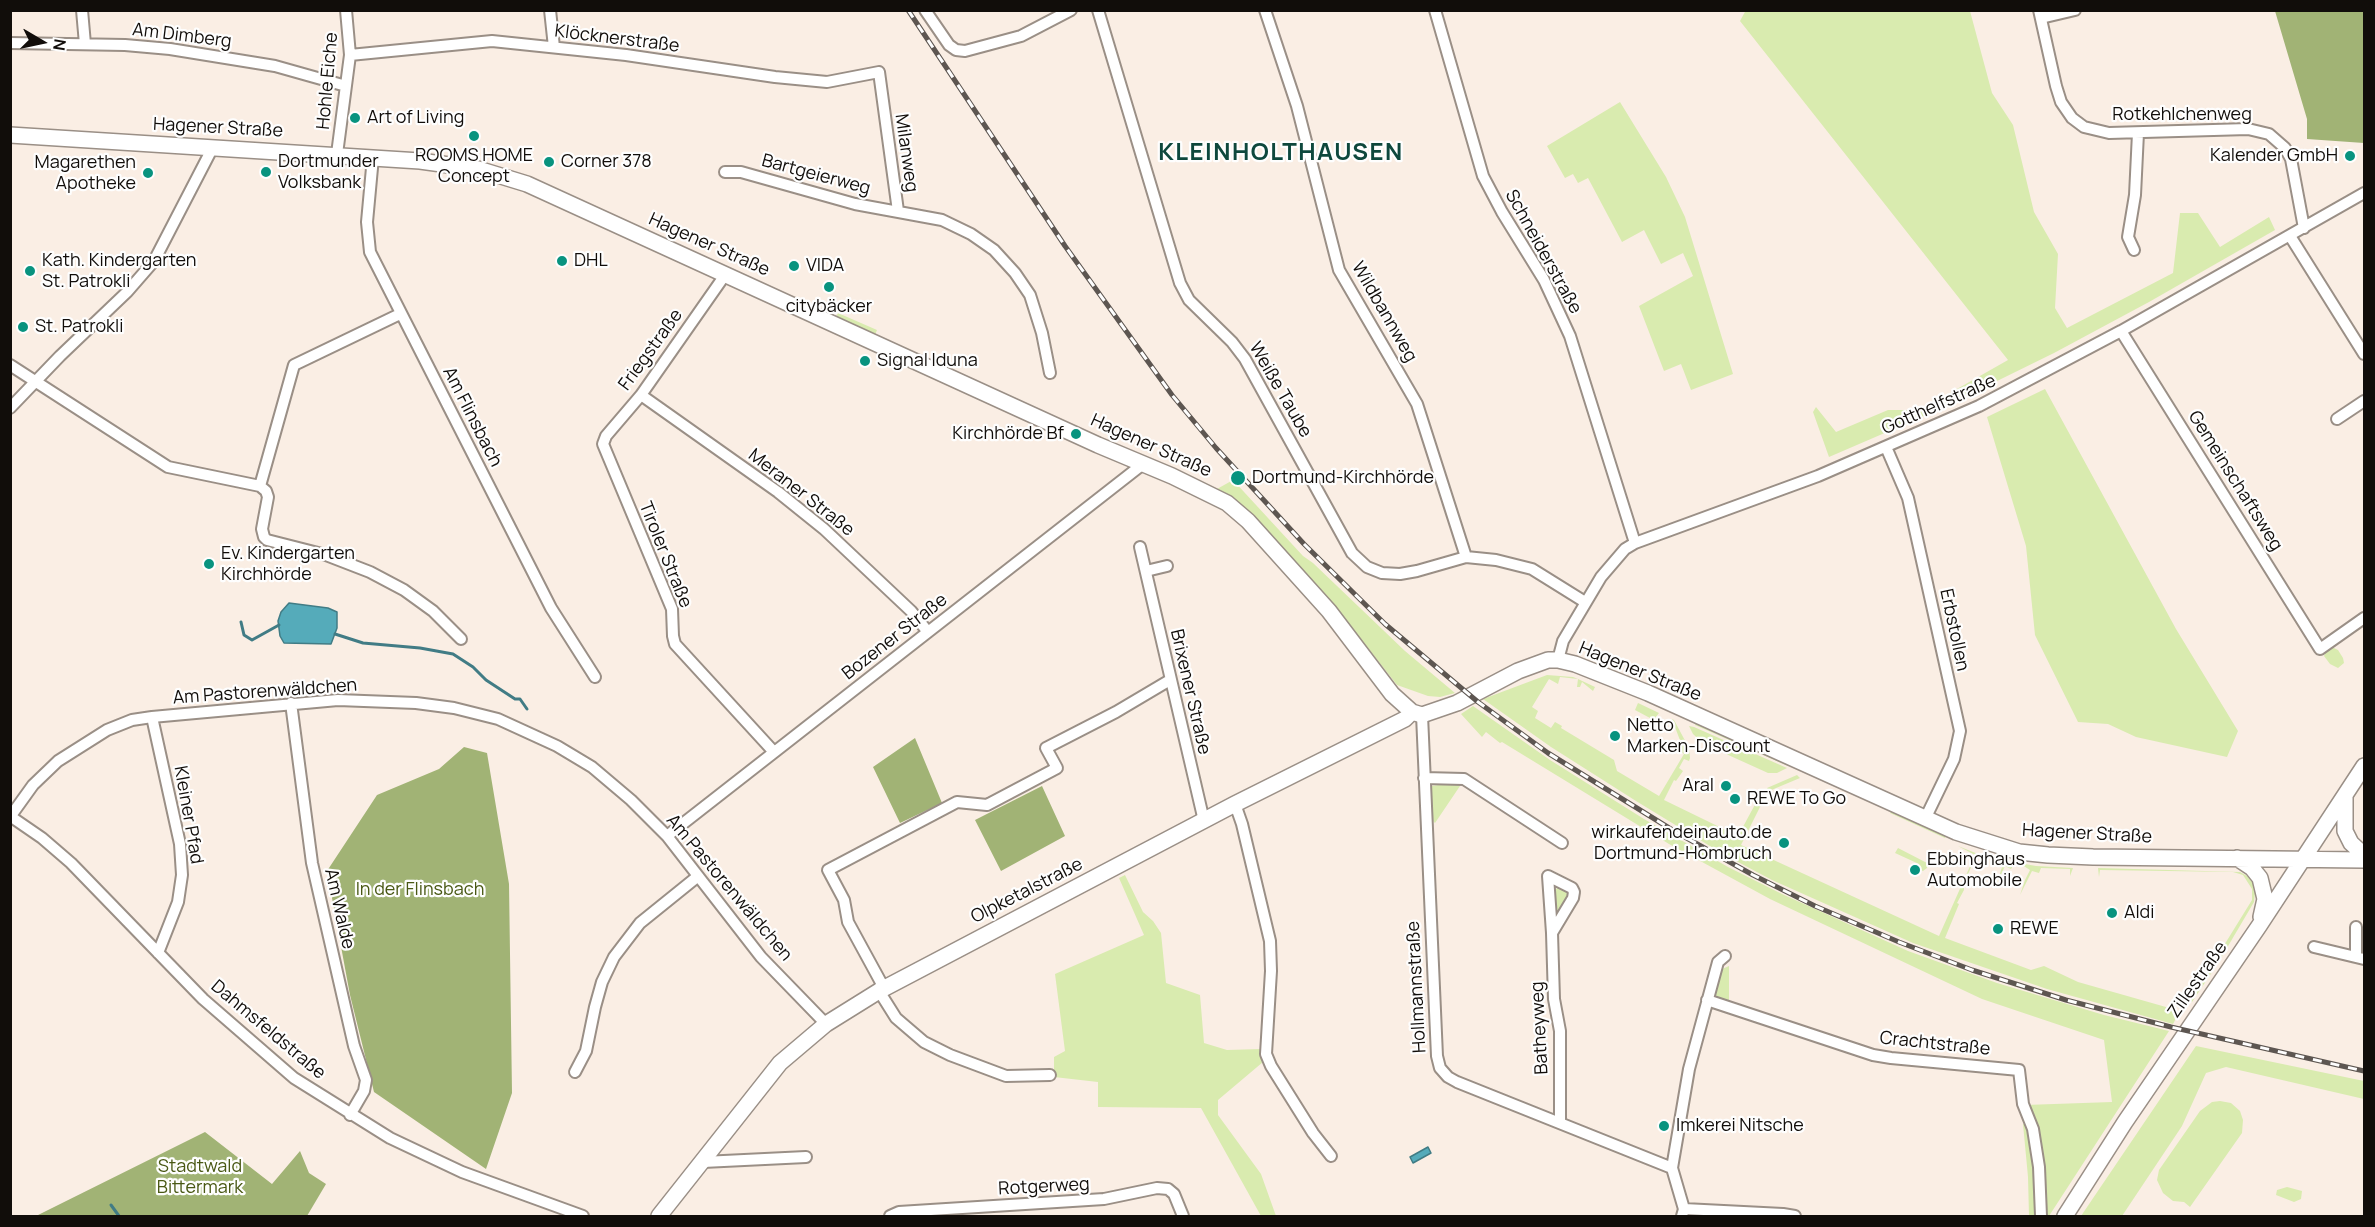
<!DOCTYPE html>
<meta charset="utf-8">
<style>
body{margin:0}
#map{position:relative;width:2375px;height:1227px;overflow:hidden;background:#faeee4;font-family:Manrope,sans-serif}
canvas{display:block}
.frame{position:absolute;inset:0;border:12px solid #110d0a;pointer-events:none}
.north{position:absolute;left:12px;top:12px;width:60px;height:60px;-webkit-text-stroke:4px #fefefe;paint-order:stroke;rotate:99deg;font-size:16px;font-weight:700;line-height:24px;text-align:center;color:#110d0a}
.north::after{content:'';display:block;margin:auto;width:21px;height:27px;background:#110d0a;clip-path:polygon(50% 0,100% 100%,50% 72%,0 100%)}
</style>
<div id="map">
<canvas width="2375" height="1227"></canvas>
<div class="frame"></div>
<div class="north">N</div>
</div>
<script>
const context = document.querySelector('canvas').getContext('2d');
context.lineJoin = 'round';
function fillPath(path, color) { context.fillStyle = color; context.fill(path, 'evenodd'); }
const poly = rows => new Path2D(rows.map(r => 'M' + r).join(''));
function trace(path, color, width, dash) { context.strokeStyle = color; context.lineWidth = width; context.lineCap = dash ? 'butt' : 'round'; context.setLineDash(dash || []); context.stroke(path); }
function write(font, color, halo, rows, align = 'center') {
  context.font = font + ' Manrope,sans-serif'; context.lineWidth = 4.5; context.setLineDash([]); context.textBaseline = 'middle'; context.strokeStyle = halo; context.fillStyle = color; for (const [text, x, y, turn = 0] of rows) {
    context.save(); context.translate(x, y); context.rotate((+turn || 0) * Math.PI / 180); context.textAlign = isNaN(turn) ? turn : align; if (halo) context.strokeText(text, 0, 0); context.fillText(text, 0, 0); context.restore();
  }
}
fillPath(poly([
 [1746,10,1970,11,1992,93,2013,125,2034,212,2058,254,2055,308,2067,328,2173,273,2180,213,2198,213,2220,247,2269,217,2275,230,2149,302,2054,353,1938,410,1829,457,1813,412,1816,407,1836,432,1888,410,1920,410,2008,360,1740,21],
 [1620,102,1666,177,1685,217,1733,374,1691,390,1681,364,1664,371,1639,306,1693,276,1683,253,1661,264,1644,230,1622,242,1588,178,1578,183,1573,174,1565,178,1547,146],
 [838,313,877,330,875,335,836,317],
 [2045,389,2176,629,2238,731,2227,757,2136,737,2108,724,2078,722,2035,635,2026,546,1987,417],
 [1233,480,1303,556,1313,563,1405,651,1455,693,1440,697,1428,696,1397,685,1327,596,1241,504,1217,489],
 [2332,647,2338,650,2343,658,2344,663,2338,668,2330,664,2324,656,2326,651],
 [1547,675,1573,677,1578,679,1595,687,1593,691,1582,682,1580,687,1577,687,1578,679,1560,677,1558,684,1549,679,1532,707,1538,711,1535,718,1551,728,1555,722,1562,726,1561,728,1614,760,1617,771,1659,796,1684,754,1679,750,1681,743,1672,719,1674,720,1689,748,1690,758,1689,761,1684,759,1679,768,1683,771,1676,781,1674,780,1664,800,1738,836,1758,799,1764,799,1741,845,1939,936,1975,855,1958,846,1978,854,1981,858,1976,856,1964,883,1964,890,1957,903,1959,904,1945,938,2031,970,2044,966,2078,982,2180,1011,2173,1024,2047,989,1913,943,1772,880,1723,854,1636,801,1551,747,1483,699],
 [1638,703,1659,713,1655,718,1650,718,1635,710],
 [1473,706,1550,760,1644,819,1728,867,1782,894,1908,951,1997,983,2104,1015,2169,1031,2049,1216,2045,1216,2025,1105,2112,1102,2104,1040,1982,999,1770,899,1669,844,1502,742,1500,743,1486,732,1482,737,1461,714],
 [1696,722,1787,764,1788,766,1695,725],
 [1689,726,1694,727,1787,768,1777,773,1768,773,1704,744,1693,734],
 [1797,775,1800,778,1769,791,1767,788],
 [1450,783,1459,784,1460,786,1435,823,1432,820,1432,786],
 [1892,811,1946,836,1945,838,1890,813],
 [1898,848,1927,863,1927,868,1923,871,1917,869,1919,864,1895,853],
 [2002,860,2017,864,2014,864,2011,869,2005,866,1997,883,2002,867,1996,863],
 [2019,863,2036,866,2073,868,2070,876,2070,869,2041,868,2039,873,2032,871,2020,895,2025,880,2030,870],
 [2098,868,2240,872,2247,876,2253,883,2255,893,2254,902,2221,958,2218,955,2252,900,2252,889,2243,875,2233,872,2100,870,2099,877],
 [1125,875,1143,912,1153,921,1161,933,1166,983,1200,995,1204,1043,1227,1050,1261,1049,1263,1062,1218,1100,1218,1115,1261,1174,1276,1216,1261,1216,1201,1108,1098,1107,1098,1082,1054,1077,1054,1057,1065,1051,1055,974,1144,935,1119,878],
 [1559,886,1567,890,1569,894,1556,916,1553,892],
 [2217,957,2220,960,2192,1002,2189,1000],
 [1729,966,1729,1002,1718,998,1714,993,1720,970],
 [2196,1046,2364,1081,2364,1099,2226,1067,2206,1073,2182,1126,2122,1216,2081,1216],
 [2220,1101,2231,1103,2240,1111,2243,1120,2242,1133,2190,1207,2184,1202,2173,1201,2163,1193,2157,1180,2159,1170,2200,1111,2212,1102],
 [2023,1124,2028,1125,2035,1155,2038,1216,2029,1216,2028,1177],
 [2287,1187,2302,1191,2301,1199,2294,1202,2276,1195,2277,1190]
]), '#d9ebaf');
fillPath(poly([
 [2275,11,2364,11,2364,143,2307,139,2307,119],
 [915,738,942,803,900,823,873,767],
 [464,747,487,753,509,884,512,1093,486,1169,374,1092,350,995,327,871,377,795,439,769],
 [1042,786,1065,836,1001,871,975,820],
 [205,1132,272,1184,300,1151,309,1173,326,1184,307,1216,36,1216]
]), '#a1b375');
const water = poly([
 [289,603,328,608,337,612,337,628,331,644,284,643,280,636,278,621,281,612,289,603],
 [1428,1147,1431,1153,1413,1163,1410,1157,1428,1147]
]);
fillPath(water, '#55abba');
trace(water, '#417c85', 1.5);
trace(poly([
 [241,622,244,635,252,640,279,625],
 [335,634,363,643,420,648,453,654,473,667,486,680,515,699,520,699,527,709],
 [111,1205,119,1216]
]), '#417c85', 3);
const street = poly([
 [82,10,85,44],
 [550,10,554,47],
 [925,10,949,45,956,50,965,51,1021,36,1071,10],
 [1098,10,1180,283,1189,300,1232,342,1245,359,1352,553,1367,567,1382,573,1400,574,1417,571,1466,557,1496,560,1532,569,1585,602],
 [1265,10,1297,106,1339,270,1417,404,1466,557],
 [1435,10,1483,176,1502,212,1544,280,1570,336,1635,543],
 [2039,10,2056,86,2061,102,2072,118,2084,127,2109,133,2248,129,2269,134,2285,148,2291,159,2304,228],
 [2041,18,2075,10],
 [10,43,125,45,170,49,275,66,346,86],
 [350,55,492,41,626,55,775,77,827,82,879,72,898,211],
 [337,154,350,55,346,10],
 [373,157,367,222,370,252,551,608,595,677],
 [725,172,741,172,855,204,942,220,971,234,994,250,1015,273,1030,295,1042,333,1050,373],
 [2290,236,2364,354],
 [2134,250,2128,237,2135,195,2138,133],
 [725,275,641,395,606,436,603,444,672,609,673,636,675,644,774,752],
 [2121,331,2320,649,2364,618],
 [10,365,168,467,260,486],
 [641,395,778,492,824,529,911,611,928,632],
 [10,408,60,356,127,292,154,261,213,147],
 [2337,419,2364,401],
 [1886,447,1908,498,1960,731,1954,759,1925,819],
 [260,486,266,491,268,497,262,529,264,537,267,540,326,555,370,572,404,590,433,611,461,639],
 [260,486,294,365,400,314],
 [1140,547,1204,821],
 [1146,571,1167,566],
 [1558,660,1563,641,1601,577,1625,549,1635,543,1818,476,1979,406,2121,331,2364,193],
 [291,703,312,863,354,1046,366,1080,364,1091,350,1115],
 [1422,715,1437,1056,1440,1068,1448,1077,1457,1082,1672,1168,1684,1209],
 [152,717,180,844,182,875,178,902,158,953],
 [1424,778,1464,779,1562,843],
 [1235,804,1242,824,1270,941,1271,971,1266,1054,1271,1066,1313,1133,1331,1156],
 [10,816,42,838,71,863,203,999,294,1078,390,1138,462,1172,583,1216],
 [10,817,33,785,58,761,107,730,132,720,152,717,338,700,416,703,454,708,498,719,557,746,592,767,631,800,667,836,761,957,826,1024],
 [667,836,1143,464],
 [1552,933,1548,876,1572,888,1574,892,1573,898,1552,933,1554,999,1560,1031,1560,1122],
 [2314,947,2364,959],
 [2356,957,2356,927],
 [884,988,848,922,844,900,828,870,957,802,987,805,1057,768,1046,748,1116,712,1170,680],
 [879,991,896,1018,924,1042,950,1055,1006,1076,1050,1075],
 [1707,1000,1873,1055,1891,1058,2019,1070,2023,1104,2033,1129,2039,1167,2041,1216],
 [575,1072,586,1051,595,1007,602,982,614,957,640,923,697,877],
 [703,1162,806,1157],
 [1672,1168,1689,1069,1718,962,1725,956],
 [890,1216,899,1212,1104,1199,1157,1188,1168,1189,1174,1194,1183,1216],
 [1682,1216,1684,1209,1783,1214,1795,1216]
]);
const secondary = poly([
 [10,135,420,161,478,169,527,184,1098,445,1172,476,1227,503,1248,521,1329,611,1392,694,1412,712,1422,715,1457,703,1518,671,1548,660,1558,660,1575,664,1648,693,1956,832,2019,852,2048,855,2093,857,2364,860],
 [2345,797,2345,831,2351,843,2364,855],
 [2237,858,2252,868,2260,878,2265,899,2261,917],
 [659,1216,780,1063,826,1024,879,991,1235,804,1405,719,1412,712],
 [2065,1216,2125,1122,2259,926,2364,766]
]);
trace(street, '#9a8f86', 14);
trace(secondary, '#9a8f86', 18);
trace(street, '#fff', 10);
trace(secondary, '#fff', 15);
const rail = poly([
 [908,10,1065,246,1172,395,1216,448,1304,544,1385,624,1478,702,1548,753,1674,831,1753,875,1815,906,1899,942,1972,970,2066,1000,2171,1027,2364,1071]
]);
trace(rail, '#5d5651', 5);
trace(rail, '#fefefe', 3, [9]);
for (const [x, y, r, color] of [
 [355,118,6,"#08937f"],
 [474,136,6,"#08937f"],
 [2350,156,6,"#08937f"],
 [549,162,6,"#08937f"],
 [266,172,6,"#08937f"],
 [148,173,6,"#08937f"],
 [562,261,6,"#08937f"],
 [794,266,6,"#08937f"],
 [30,271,6,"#08937f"],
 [829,287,6,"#08937f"],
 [23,327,6,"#08937f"],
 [865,361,6,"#08937f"],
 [1076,434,6,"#08937f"],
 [1238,478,8,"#08937f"],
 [209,564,6,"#08937f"],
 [1615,736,6,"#08937f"],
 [1726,786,6,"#08937f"],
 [1735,799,6,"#08937f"],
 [1784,843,6,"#08937f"],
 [1915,870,6,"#08937f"],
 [2112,913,6,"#08937f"],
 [1998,929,6,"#08937f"],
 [1664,1126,6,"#08937f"]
]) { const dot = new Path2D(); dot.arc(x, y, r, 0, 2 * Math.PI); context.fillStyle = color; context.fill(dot); trace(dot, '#fefefe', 2); }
write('18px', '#110d0a', '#fefefe', [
 ["Am Dimberg",182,36,7],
 ["Klöcknerstraße",617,39,7],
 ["Hohle Eiche",328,81,-85],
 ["Rotkehlchenweg",2182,115],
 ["Hagener Straße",218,128,3],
 ["Milanweg",906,153,82],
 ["Bartgeierweg",816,175,15],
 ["Hagener Straße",709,245,24],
 ["Schneiderstraße",1543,252,61],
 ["Wildbannweg",1384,312,60],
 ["Friegstraße",651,350,-54],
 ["Weiße Taube",1280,390,60],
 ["Gotthelfstraße",1939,405,-24],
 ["Am Flinsbach",472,417,63],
 ["Hagener Straße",1151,446,24],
 ["Gemeinschaftsweg",2235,481,58],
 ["Meraner Straße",801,493,38],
 ["Tiroler Straße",665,555,68],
 ["Erbstollen",1954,630,78],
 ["Bozener Straße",895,637,-38],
 ["Hagener Straße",1640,672,22],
 ["Am Pastorenwäldchen",265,692,-4],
 ["Brixener Straße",1190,692,77],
 ["Kleiner Pfad",188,815,80],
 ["Hagener Straße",2087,834,3],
 ["Am Pastorenwäldchen",729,888,50],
 ["Olpketalstraße",1027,891,-27],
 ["Am Walde",339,909,77],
 ["Zillestraße",2198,980,-55],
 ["Hollmannstraße",1417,987,-93],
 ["Batheyweg",1540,1028,-93],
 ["Dahmsfeldstraße",268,1030,40],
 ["Crachtstraße",1935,1044,6],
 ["Rotgerweg",1044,1187,-3]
]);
write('18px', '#110d0a', '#fefefe', [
 ["Art of Living",367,118],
 ["ROOMS HOME",474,156,"center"],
 ["Concept",474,177,"center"],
 ["Kalender GmbH",2338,156,"right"],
 ["Dortmunder",278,162],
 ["Volksbank",278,183],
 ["Corner 378",561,162],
 ["Magarethen",136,163,"right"],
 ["Apotheke",136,184,"right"],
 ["Kath. Kindergarten",42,261],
 ["St. Patrokli",42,282],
 ["DHL",574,261],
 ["VIDA",806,266],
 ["citybäcker",829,307,"center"],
 ["St. Patrokli",35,327],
 ["Signal Iduna",877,361],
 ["Kirchhörde Bf",1064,434,"right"],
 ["Dortmund-Kirchhörde",1252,478],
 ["Ev. Kindergarten",221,554],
 ["Kirchhörde",221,575],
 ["Netto",1627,726],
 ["Marken-Discount",1627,747],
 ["Aral",1714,786,"right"],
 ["REWE To Go",1747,799],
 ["wirkaufendeinauto.de",1772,833,"right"],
 ["Dortmund-Hombruch",1772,854,"right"],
 ["Ebbinghaus",1927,860],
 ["Automobile",1927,881],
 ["Aldi",2124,913],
 ["REWE",2010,929],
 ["Imkerei Nitsche",1676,1126]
], 'left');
write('18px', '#495814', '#fefefe', [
 ["In der Flinsbach",420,890],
 ["Stadtwald",200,1167],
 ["Bittermark",200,1188]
]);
context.letterSpacing = '1.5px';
write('bold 24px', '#0e483d', '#fefefe', [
 ["KLEINHOLTHAUSEN",1281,153]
]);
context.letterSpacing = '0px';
</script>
